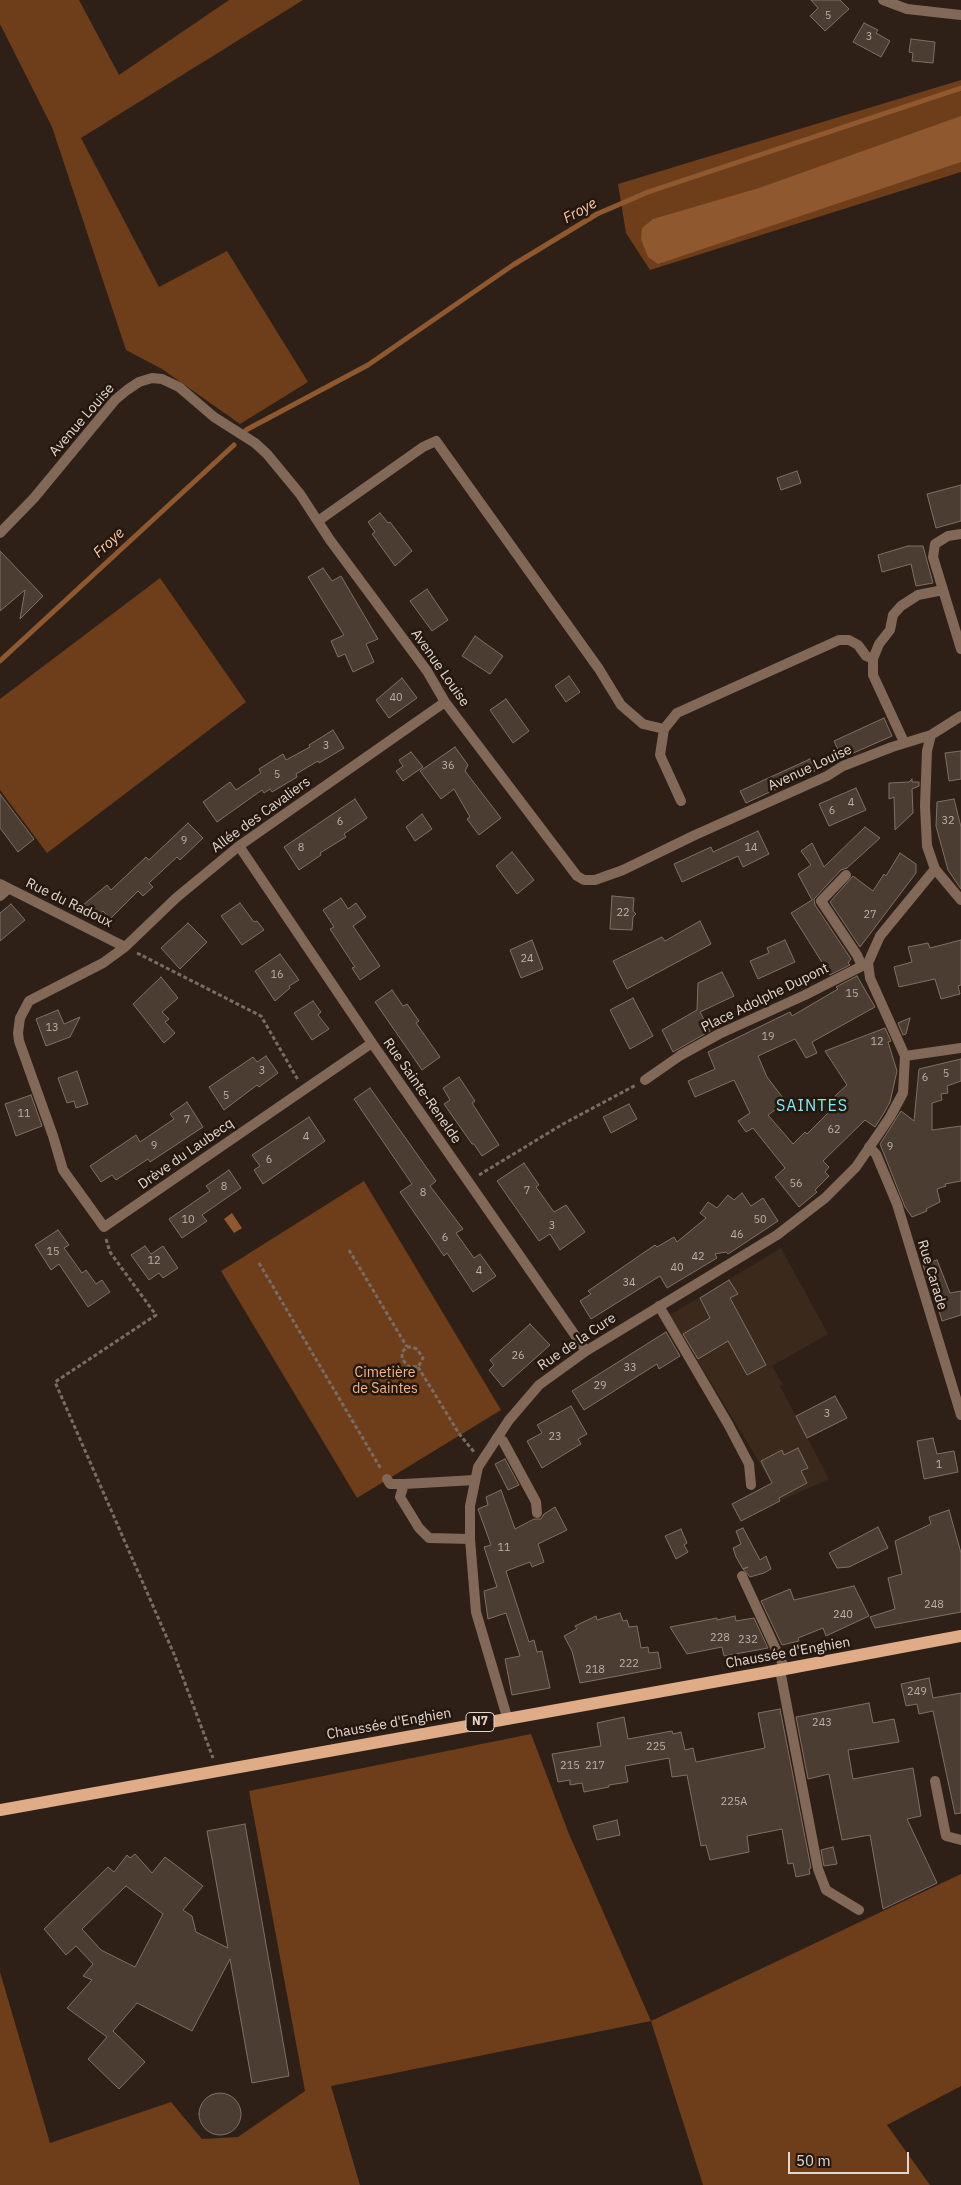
<!DOCTYPE html>
<meta charset="utf-8">
<style>
body{margin:0}
#map{position:relative;width:961px;height:2185px;overflow:hidden;background:#2e2017;font-family:"IBM Plex Sans",sans-serif}
canvas{display:block}
.scale{position:absolute;left:788px;top:2152px;width:121px;height:22px;box-sizing:border-box;border:2px solid #e1d7d1;border-top:0;padding-left:6px;font-size:15px;line-height:18px;white-space:nowrap;color:#e1d7d1;-webkit-text-stroke:4px #24170e;paint-order:stroke}
</style>
<div id="map">
<canvas width="961" height="2185"></canvas>
<div class="scale">50 m</div>
</div>
<script>
const context = document.querySelector('canvas').getContext('2d');
context.lineJoin = 'round';
function fillPath(path, color) { context.fillStyle = color; context.fill(path, 'evenodd'); }
const poly = rows => new Path2D(rows.map(r => 'M' + r).join(''));
function trace(path, color, width, dash) { context.strokeStyle = color; context.lineWidth = width; context.lineCap = dash ? 'butt' : 'round'; context.setLineDash(dash || []); context.stroke(path); }
function write(font, color, halo, rows, align = 'center') {
  context.font = font + ' "IBM Plex Sans",sans-serif'; context.lineWidth = 5; context.setLineDash([]); context.textBaseline = 'middle'; context.strokeStyle = halo; context.fillStyle = color; for (const [text, x, y, turn = 0] of rows) {
    context.save(); context.translate(x, y); context.rotate((+turn || 0) * Math.PI / 180); context.textAlign = isNaN(turn) ? turn : align; if (halo) context.strokeText(text, 0, 0); context.fillText(text, 0, 0); context.restore();
  }
}
fillPath(poly([
 [781,1248,828,1334,772,1366,783,1385,780,1386,829,1479,782,1500,670,1315]
]), '#3b291c');
fillPath(poly([
 [0,0,79,0,119,75,229,0,303,0,81,138,159,287,227,251,308,382,240,424,162,369,126,350,52,127,0,24],
 [961,80,961,172,650,270,626,233,618,184],
 [160,578,246,702,47,853,0,790,0,699],
 [364,1181,501,1410,357,1498,221,1271],
 [531,1734,569,1834,651,2021,961,1874,961,2086,887,2125,930,2185,703,2185,651,2021,331,2086,360,2185,0,2185,0,1972,50,2143,171,2102,202,2139,238,2137,305,2091,249,1791]
]), '#6d3e19');
fillPath(poly([
 [961,116,961,162,658,264,648,257,641,239,642,228,653,219,759,188],
 [232,1213,242,1228,234,1233,224,1219]
]), '#90582f');
trace(poly([
 [246,430,368,365,513,265,597,214,648,192,961,88],
 [0,661,234,445]
]), '#90582f', 5);
const building = poly([
 [811,0,840,0,849,9,825,31,810,16,818,8,811,0],
 [864,23,878,30,876,33,890,41,881,57,853,42,864,23],
 [911,39,935,42,933,63,912,61,913,53,909,52,911,39],
 [797,471,801,483,781,490,777,478,797,471],
 [961,485,961,521,936,528,927,494,961,485],
 [380,513,388,523,390,522,412,551,395,566,372,534,375,532,368,522,380,513],
 [908,546,923,546,933,583,916,586,911,564,882,572,878,555,908,546],
 [0,551,43,596,20,619,25,590,0,611,0,551],
 [323,568,332,581,341,576,378,639,366,644,374,662,353,672,345,654,338,657,331,641,344,635,308,577,323,568],
 [427,589,448,620,432,631,410,601,427,589],
 [475,636,503,656,490,674,462,656,475,636],
 [569,676,580,692,566,702,555,686,569,676],
 [402,678,417,698,389,718,376,700,402,678],
 [506,699,529,731,513,743,490,710,506,699],
 [884,718,892,736,842,758,834,741,884,718],
 [333,730,344,748,319,763,318,761,296,774,297,777,272,792,270,789,264,793,262,790,217,822,203,802,230,782,236,790,261,773,259,769,283,754,286,760,310,747,309,745,333,730],
 [455,747,468,765,465,771,501,818,479,835,467,819,470,817,454,789,441,799,420,771,455,747],
 [961,751,961,779,949,781,945,753,961,751],
 [411,752,423,767,403,781,396,771,403,766,399,760,411,752],
 [810,759,815,771,746,803,740,791,810,759],
 [912,779,912,782,919,782,919,786,912,789,913,813,895,830,894,797,889,799,889,783,909,782,912,779],
 [856,788,866,810,829,826,819,804,856,788],
 [0,794,34,839,18,852,0,828,0,794],
 [355,799,367,818,344,834,346,837,320,853,321,855,299,870,284,847,355,799],
 [954,799,961,827,961,889,948,870,936,826,937,802,954,799],
 [422,814,432,829,415,841,406,827,422,814],
 [188,823,203,838,180,860,177,857,149,883,153,887,143,896,138,891,110,919,103,911,95,918,83,905,107,885,111,890,146,857,149,860,188,823],
 [865,827,880,838,847,868,841,870,814,899,815,905,851,959,848,963,850,965,830,975,791,913,812,900,798,874,811,865,801,851,812,843,824,867,865,827],
 [758,831,769,854,743,867,738,856,682,882,674,864,711,847,713,852,758,831],
 [512,852,534,880,517,894,496,866,512,852],
 [900,853,916,864,916,873,860,947,830,902,853,876,873,891,884,874,886,876,900,853],
 [612,896,634,898,633,911,636,914,633,917,632,930,610,929,612,896],
 [341,898,348,909,356,903,366,917,353,926,380,966,360,980,352,968,355,967,330,929,334,927,323,910,341,898],
 [240,903,254,922,257,921,264,930,242,945,221,916,240,903],
 [11,904,25,920,0,941,0,913,11,904],
 [700,921,711,944,627,989,613,961,662,937,665,941,700,921],
 [188,923,207,942,180,969,161,948,188,923],
 [532,940,543,969,521,978,510,950,532,940],
 [785,940,795,962,758,979,750,961,769,953,767,948,785,940],
 [961,940,961,985,958,986,960,994,941,999,935,979,899,987,894,967,912,962,908,947,928,943,930,948,961,940],
 [280,954,299,980,289,986,290,988,275,1001,255,971,280,954],
 [722,972,734,996,700,1012,710,1031,673,1052,662,1030,697,1010,698,983,722,972],
 [857,976,875,1007,812,1042,817,1053,806,1058,795,1039,758,1056,767,1077,786,1102,768,1115,793,1144,805,1132,807,1134,840,1101,835,1096,847,1085,825,1051,885,1028,891,1041,888,1042,897,1071,890,1102,884,1113,875,1127,865,1120,823,1161,829,1167,825,1172,829,1176,815,1190,817,1192,799,1207,775,1177,785,1168,753,1128,746,1132,738,1121,750,1113,734,1080,695,1097,688,1081,715,1069,708,1052,790,1012,792,1016,838,989,836,987,857,976],
 [161,977,178,998,162,1012,169,1019,165,1022,175,1033,164,1043,133,1004,161,977],
 [392,990,403,1006,407,1004,419,1021,416,1023,440,1057,422,1070,375,1002,392,990],
 [633,998,653,1036,630,1049,610,1010,633,998],
 [313,1001,321,1012,318,1015,329,1029,312,1040,294,1013,313,1001],
 [58,1010,64,1024,80,1017,70,1037,46,1046,36,1019,58,1010],
 [910,1018,906,1034,903,1035,898,1023,910,1018],
 [266,1056,278,1073,259,1087,257,1085,224,1110,209,1087,253,1057,257,1062,266,1056],
 [961,1059,961,1081,947,1086,948,1093,941,1094,942,1100,932,1103,932,1130,961,1126,961,1181,945,1184,946,1186,937,1189,940,1202,926,1209,927,1211,912,1217,905,1207,880,1144,901,1111,914,1121,919,1069,961,1059],
 [77,1071,88,1104,76,1108,74,1101,67,1103,58,1078,77,1071],
 [459,1077,475,1101,472,1103,499,1145,482,1156,474,1144,472,1144,444,1104,450,1100,443,1088,459,1077],
 [370,1088,436,1181,430,1186,463,1229,456,1233,474,1258,480,1254,496,1276,473,1292,447,1253,444,1256,400,1192,412,1184,354,1099,370,1088],
 [31,1095,42,1126,16,1136,5,1104,31,1095],
 [187,1102,203,1127,150,1162,148,1159,116,1180,112,1175,101,1182,90,1166,136,1135,140,1142,174,1119,170,1114,187,1102],
 [629,1104,637,1119,611,1133,603,1117,629,1104],
 [309,1117,325,1141,263,1184,254,1170,260,1166,252,1155,309,1117],
 [524,1163,539,1185,536,1187,554,1212,566,1205,585,1232,560,1250,550,1234,539,1241,497,1181,524,1163],
 [229,1170,241,1188,202,1215,207,1221,182,1238,169,1219,210,1191,206,1186,229,1170],
 [742,1193,751,1206,763,1198,778,1221,728,1254,726,1252,715,1254,717,1258,667,1288,660,1276,591,1319,580,1301,591,1294,588,1291,655,1245,657,1247,674,1237,677,1242,706,1218,700,1213,708,1202,717,1208,728,1195,734,1200,742,1193],
 [58,1230,69,1245,64,1248,82,1273,86,1270,96,1284,102,1280,110,1292,88,1307,59,1264,51,1270,35,1245,58,1230],
 [145,1246,151,1254,163,1246,178,1268,163,1278,159,1273,149,1280,131,1255,145,1246],
 [937,1260,950,1293,961,1291,961,1315,942,1321,931,1284,929,1284,923,1265,937,1260],
 [729,1280,738,1294,730,1298,766,1365,747,1375,728,1341,698,1359,683,1334,710,1318,700,1298,729,1280],
 [530,1324,550,1345,503,1387,489,1370,494,1365,490,1360,530,1324],
 [666,1332,680,1356,659,1369,657,1364,584,1410,572,1391,666,1332],
 [835,1396,847,1418,807,1438,796,1416,835,1396],
 [571,1406,587,1434,578,1439,581,1444,542,1468,527,1441,542,1433,537,1425,571,1406],
 [933,1438,937,1454,954,1451,958,1472,924,1479,917,1441,933,1438],
 [798,1448,808,1468,801,1471,807,1483,779,1498,780,1501,741,1521,732,1504,772,1483,761,1461,782,1450,784,1455,798,1448],
 [505,1459,519,1485,508,1490,495,1464,505,1459],
 [501,1490,515,1529,534,1519,541,1519,544,1514,555,1507,567,1530,538,1544,544,1562,532,1567,530,1562,506,1571,529,1642,534,1640,537,1652,542,1651,550,1688,512,1695,505,1659,520,1656,506,1613,488,1619,484,1591,497,1587,484,1547,491,1545,478,1509,488,1505,486,1497,501,1490],
 [949,1510,961,1553,961,1612,875,1628,870,1617,895,1609,888,1578,902,1574,895,1541,931,1524,929,1517,949,1510],
 [878,1527,888,1548,849,1567,837,1568,829,1553,878,1527],
 [743,1528,760,1560,766,1556,771,1569,764,1573,750,1577,743,1569,748,1567,743,1569,736,1557,733,1548,741,1544,736,1531,743,1528],
 [681,1529,687,1543,684,1545,688,1552,676,1559,665,1536,681,1529],
 [854,1586,869,1616,826,1636,823,1628,798,1638,799,1641,782,1645,761,1601,790,1589,794,1600,854,1586],
 [620,1613,623,1621,627,1620,629,1627,637,1626,641,1648,648,1647,649,1653,658,1652,661,1668,580,1683,572,1651,564,1636,577,1629,575,1626,596,1616,597,1620,620,1613],
 [735,1616,736,1621,754,1618,768,1648,724,1656,722,1647,687,1654,670,1627,717,1618,717,1620,735,1616],
 [929,1678,933,1698,961,1693,961,1813,955,1814,933,1711,919,1714,917,1704,906,1706,901,1684,929,1678],
 [869,1703,873,1723,894,1719,899,1742,848,1750,853,1779,913,1768,921,1816,907,1819,937,1883,883,1909,870,1835,842,1840,829,1774,808,1779,796,1717,869,1703],
 [780,1709,811,1868,809,1869,810,1874,796,1877,793,1863,788,1864,782,1829,747,1836,749,1852,710,1860,706,1845,701,1846,687,1775,672,1777,669,1758,625,1766,628,1782,609,1785,609,1787,584,1792,582,1783,570,1785,570,1780,558,1782,552,1754,601,1746,597,1723,624,1717,628,1739,672,1731,673,1734,681,1732,685,1750,693,1748,696,1762,765,1748,758,1713,780,1709],
 [617,1820,620,1835,597,1840,593,1826,617,1820],
 [245,1824,289,2076,252,2083,230,1959,192,2031,137,2003,113,2031,145,2062,119,2089,88,2059,107,2037,67,2008,92,1980,83,1976,93,1964,76,1946,66,1955,44,1929,108,1867,114,1872,127,1855,130,1858,135,1854,152,1873,165,1857,203,1886,183,1910,192,1916,196,1932,228,1948,207,1831,245,1824],
 [126,1886,163,1914,135,1967,101,1950,82,1929,126,1886],
 [833,1847,837,1864,824,1866,821,1850,833,1847],
 '199 2114a21 21 0 1 1 42 0a21 21 0 1 1-42 0Z'
]);
fillPath(building, '#4c3d33');
trace(building, '#806f64', 1);
trace(poly([
 [137,953,261,1016,298,1080],
 [479,1175,563,1124,636,1085],
 [106,1239,110,1252,156,1315,55,1382,174,1654,213,1758],
 [349,1250,407,1347],
 [259,1263,381,1469],
 [407,1347,411,1347,417,1349,423,1358,418,1367,407,1366,402,1358,402,1352,407,1347],
 [418,1367,460,1435,474,1452]
]), '#786c64', 3, [4, 2.5]);
trace(poly([
 [318,521,423,447,436,441,599,669,621,705,643,724,664,729],
 [961,534,948,536,935,544,933,557,961,649],
 [904,742,873,675,873,659,879,644,890,630,893,615,901,606,918,595,943,590],
 [681,801,660,755,664,729,677,713,839,640,849,640,858,645,866,656,873,659],
 [846,875,821,901,857,955,862,966],
 [0,896,8,889],
 [645,1080,681,1055],
 [659,1306,728,1424,749,1464,751,1485],
 [497,1438,503,1441,536,1502,537,1513],
 [387,1479,390,1484,404,1484,475,1480],
 [404,1484,400,1497,419,1528,429,1538,470,1539],
 [742,1576,785,1669],
 [780,1670,818,1869,826,1890,859,1910],
 [935,1781,946,1836,961,1840]
]), '#816857', 10);
trace(poly([
 [883,0,907,9,961,15],
 [0,533,34,498,115,400,127,390,139,382,152,378,162,379,179,387,214,417,255,443,267,454,300,494,330,540,427,671,445,702,577,876,584,880,595,880,623,870,695,835,827,776,843,766,892,747,931,735,961,716],
 [931,735,927,751,925,806,927,846,935,869,961,900],
 [239,846,372,1043,586,1351],
 [935,869,880,936,868,963,870,978,905,1056,961,1048],
 [0,884,125,947],
 [372,1043,104,1227,63,1170,53,1136,19,1041,18,1033,20,1018,29,1001,103,963,125,947,176,898,239,846,445,702],
 [681,1055,719,1034,805,995,868,963],
 [869,1147,876,1154,897,1204,961,1415],
 [507,1717,476,1612,470,1539,470,1506,478,1467,509,1420,539,1385,586,1351,777,1235,825,1198,856,1167,890,1117,903,1093,905,1056]
]), '#816857', 10);
trace(poly([
 [0,1810,785,1669,961,1636]
]), '#e0ac88', 12);
write('11px', '#bcb0aa', null, [
 ["5",828,16],
 ["3",869,37],
 ["40",396,698],
 ["3",326,746],
 ["36",448,766],
 ["5",277,775],
 ["4",851,803],
 ["6",832,811],
 ["32",948,821],
 ["6",340,822],
 ["9",184,841],
 ["8",301,848],
 ["14",751,848],
 ["22",623,913],
 ["27",870,915],
 ["24",527,959],
 ["16",277,975],
 ["15",852,994],
 ["13",52,1028],
 ["19",768,1037],
 ["12",877,1042],
 ["3",262,1071],
 ["5",946,1074],
 ["6",925,1078],
 ["5",226,1096],
 ["11",24,1114],
 ["7",187,1120],
 ["62",834,1130],
 ["4",306,1137],
 ["9",154,1146],
 ["9",890,1147],
 ["6",269,1160],
 ["56",796,1184],
 ["8",224,1187],
 ["7",527,1191],
 ["8",423,1193],
 ["10",188,1220],
 ["50",760,1220],
 ["3",552,1226],
 ["46",737,1235],
 ["6",445,1238],
 ["15",53,1252],
 ["42",698,1257],
 ["12",154,1261],
 ["40",677,1268],
 ["4",479,1271],
 ["34",629,1283],
 ["26",518,1356],
 ["33",630,1368],
 ["29",600,1386],
 ["3",827,1414],
 ["23",555,1437],
 ["1",939,1465],
 ["11",504,1548],
 ["248",934,1605],
 ["240",843,1615],
 ["228",720,1638],
 ["232",748,1640],
 ["222",629,1664],
 ["218",595,1670],
 ["249",917,1692],
 ["243",822,1723],
 ["225",656,1747],
 ["215",570,1766],
 ["217",595,1766],
 ["225A",734,1802]
]);
for (const [x, y, w] of [
 [480,1722,28]
]) { const box = new Path2D(); box.roundRect(x - w / 2, y - 9.5, w, 19, 4); context.fillStyle = '#24170e'; context.fill(box); trace(box, '#e1d7d1', 1); }
write('bold 12px', '#e1d7d1', null, [
 ["N7",480,1722]
]);
write('14px', '#e1d7d1', '#24170e', [
 ["Avenue Louise",82,420,-49],
 ["Avenue Louise",440,668,55],
 ["Avenue Louise",810,768,-25],
 ["Allée des Cavaliers",261,815,-36],
 ["Rue du Radoux",69,903,26],
 ["Place Adolphe Dupont",765,998,-26],
 ["Rue Sainte-Renelde",422,1091,55],
 ["Drève du Laubecq",186,1154,-35],
 ["Rue Carade",932,1275,73],
 ["Rue de la Cure",577,1342,-34],
 ["Chaussée d'Enghien",788,1653,-10],
 ["Chaussée d'Enghien",389,1724,-10]
]);
write('14px', '#f6b487', '#24170e', [
 ["Cimetière",385,1373],
 ["de Saintes",385,1389]
]);
write('italic 15px', '#fcc9a7', '#24170e', [
 ["Froye",580,211,-29],
 ["Froye",109,543,-43]
]);
context.letterSpacing = '1px';
write('16px', '#80ebf7', '#24170e', [
 ["SAINTES",812,1106]
]);
context.letterSpacing = '0px';
</script>
